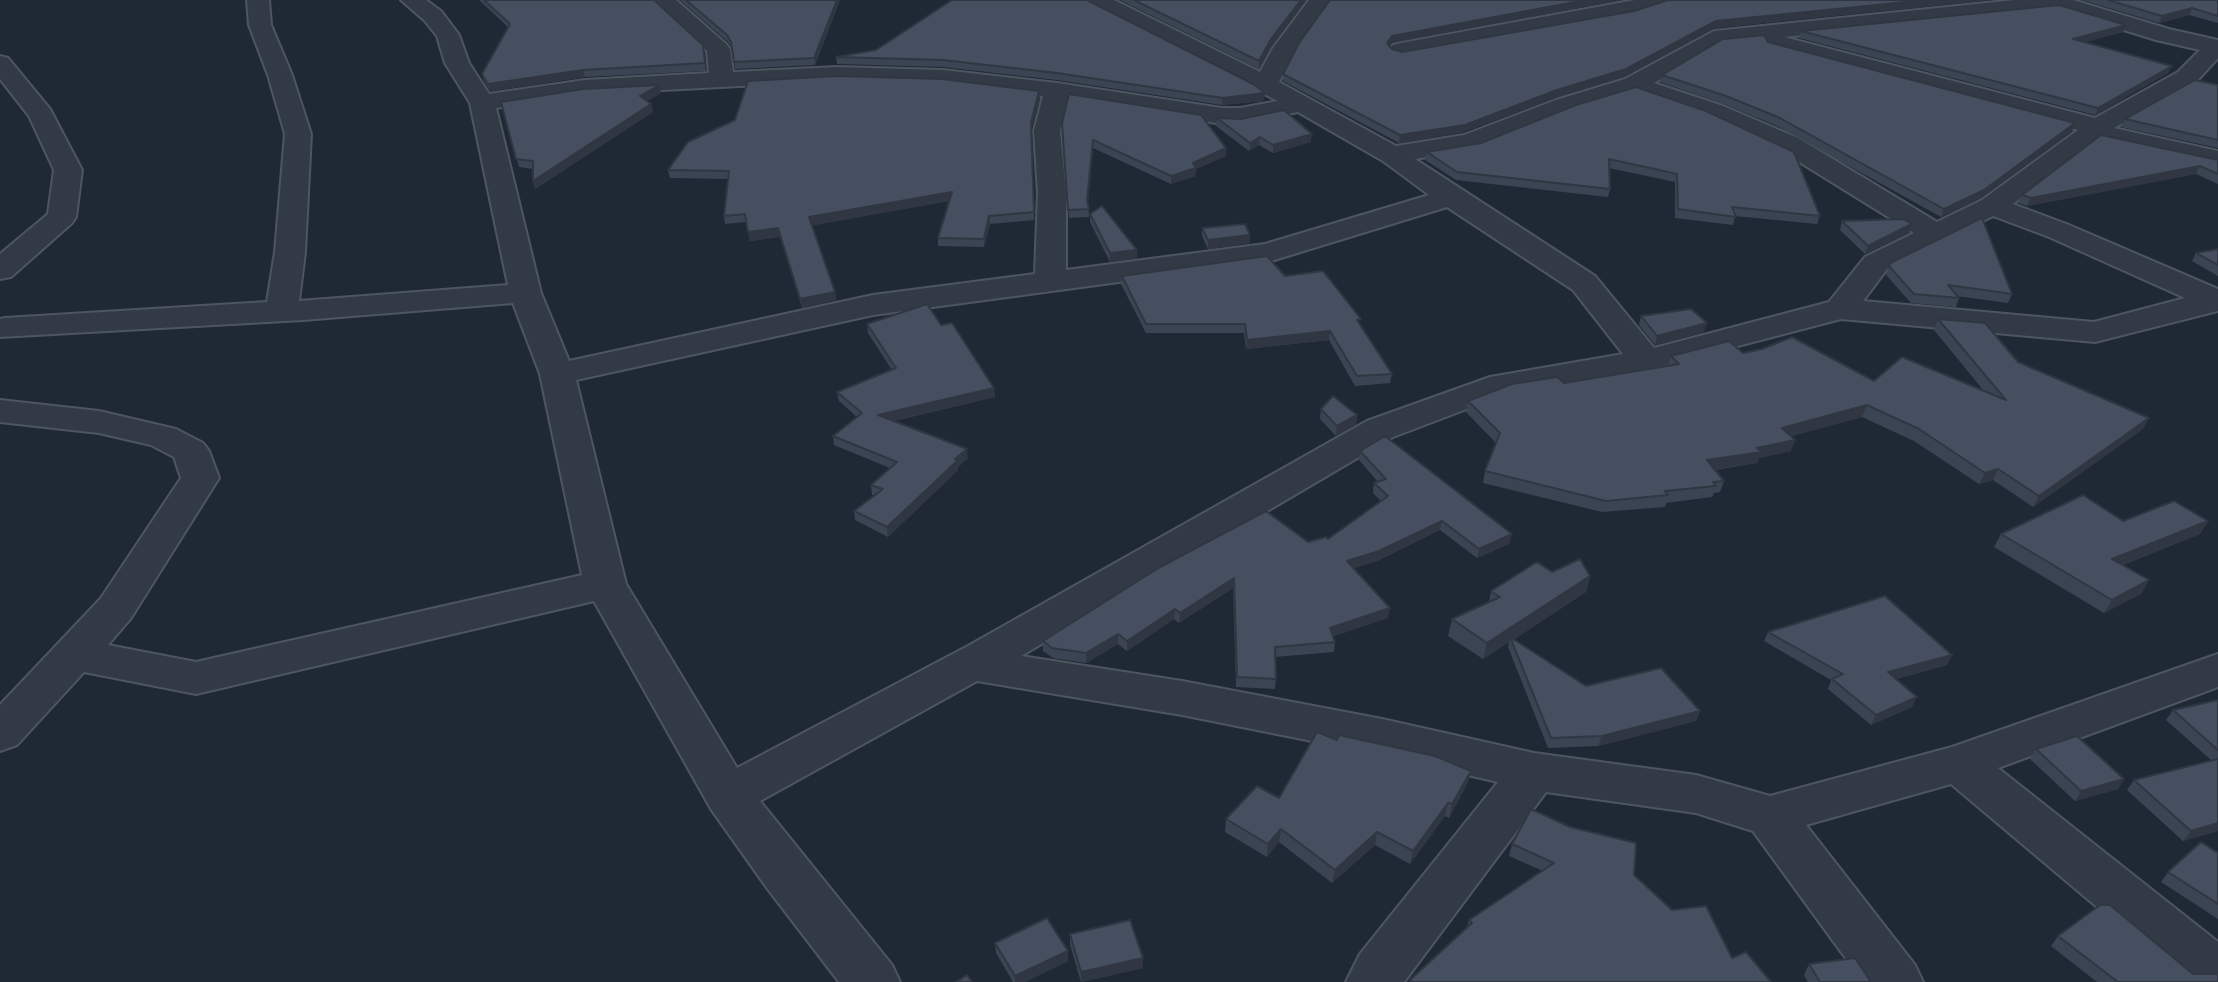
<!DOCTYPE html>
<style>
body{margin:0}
canvas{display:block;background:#1f2835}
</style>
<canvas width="2218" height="982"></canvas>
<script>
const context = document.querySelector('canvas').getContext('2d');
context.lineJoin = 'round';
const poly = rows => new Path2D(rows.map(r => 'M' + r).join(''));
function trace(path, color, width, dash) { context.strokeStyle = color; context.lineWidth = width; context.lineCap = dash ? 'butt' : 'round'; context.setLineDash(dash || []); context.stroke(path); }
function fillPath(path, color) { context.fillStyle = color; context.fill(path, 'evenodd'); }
const minor = poly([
 [247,0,269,0,271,25,292,75,311,134,305,252,299,301,508,285,470,103,445,63,437,36,425,21,401,0,426,0,441,11,459,35,469,63,489,94,585,80,709,73,707,51,652,0,676,0,726,44,730,49,733,72,837,67,943,70,1057,83,1222,108,1240,108,1278,101,1089,5,1086,0,1114,0,1260,72,1273,48,1309,0,1331,0,1296,49,1279,82,1396,146,1464,135,1556,100,1625,79,1714,31,2015,0,2073,0,2169,29,2218,40,2218,58,2196,82,2114,128,2218,151,2218,167,2097,140,2013,204,2069,225,2218,289,2218,311,2095,342,1841,319,1646,370,1509,393,1393,437,1021,656,1182,681,1382,719,1534,753,1696,775,1770,796,1952,747,2218,654,2218,687,1998,768,2218,942,2218,982,2186,982,1951,784,1806,825,1915,965,1923,982,1863,982,1753,831,1696,813,1546,792,1404,982,1346,982,1360,954,1498,782,1382,755,1182,715,977,681,760,801,892,965,900,982,839,982,767,888,711,809,594,601,196,694,84,672,17,745,0,751,0,705,101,598,181,478,174,457,151,445,99,433,0,422,0,400,99,411,163,426,176,429,203,443,209,451,219,478,131,618,108,645,196,662,582,575,540,374,513,303,303,320,0,337,0,319,5,318,267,302,275,252,285,134,268,75,249,25,247,0],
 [2056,9,2156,40,2200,50,2178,72,2095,118,1784,37,2056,9],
 [1765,39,1764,42,1767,47,2078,130,1982,200,1937,222,1798,138,1723,106,1654,83,1720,44,1765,39],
 [837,81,943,84,1043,96,1034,131,1038,193,1035,274,873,295,569,361,541,293,496,108,585,94,837,81],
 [1634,92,1705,116,1780,150,1914,233,1865,257,1829,302,1654,348,1595,276,1415,159,1479,148,1574,110,1634,92],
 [1067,99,1222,124,1240,124,1298,112,1383,161,1429,195,1265,244,1066,270,1066,193,1060,131,1067,99],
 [1447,207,1573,290,1623,354,1490,377,1367,421,968,646,737,768,626,584,576,380,873,315,1268,262,1447,207],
 [1993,216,2049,237,2185,298,2094,322,1863,301,1887,269,1993,216],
 [1635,0,1668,0,1665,5,1632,15,1401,57,1393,55,1389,50,1393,45,1401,43,1635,0],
 [0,56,8,58,50,109,82,170,76,217,72,223,11,277,0,279,0,254,48,214,54,170,29,116,0,79,0,56]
]);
trace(minor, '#4d5561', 4);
fillPath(minor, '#323a45');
fillPath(poly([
 [479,0,654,0,703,45,706,71,585,77,490,91,484,81,482,74,508,27],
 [680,0,840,0,815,65,735,69,732,48,728,42],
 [1120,0,1306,0,1271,46,1259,69],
 [1330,0,1621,0,1391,43,1389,46,1392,49,1402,52,1634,11,1668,0,1990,0,1714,28,1624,77,1555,98,1463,132,1399,143,1283,81,1283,74],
 [2082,0,2218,0,2218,23,2189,15,2159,23],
 [2126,25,2123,32,2085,42,2168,73,2095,115,1799,38,1801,31],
 [1768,42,2072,131,1981,198,1941,217,1777,126,1724,104,1660,82,1662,75],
 [876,50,1264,101,1222,105,1057,80,943,67,837,64,836,57],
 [2218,85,2218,148,2121,127,2125,119],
 [1039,91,1040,98,1031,131,1034,220,990,224,984,247,938,246,938,238,949,201,812,225,835,292,836,300,802,308,780,237,750,241,746,222,725,224,724,216,728,179,670,178,668,170],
 [661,93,647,101,651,104,653,112,535,189,533,181,533,169,519,167,501,102],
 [1576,105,1820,216,1817,224,1735,216,1733,225,1675,218,1675,182,1609,168,1610,189,1608,197,1456,180,1425,160,1427,152,1481,143],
 [1217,118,1311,142,1273,153,1259,145,1249,151,1216,126],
 [1062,123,1226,156,1196,169,1195,176,1171,184,1093,148,1088,203,1089,217,1069,218],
 [2218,160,2218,184,2196,174,2027,206,2018,203,2022,195],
 [1090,214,1137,250,1137,258,1110,262,1090,222],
 [1842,221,1909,233,1865,254,1840,230],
 [1202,228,1250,235,1250,243,1208,249,1202,236],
 [2218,249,2218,276,2192,261,2196,253],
 [1889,266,2012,294,2008,303,1957,296,1959,298,1956,307,1911,303,1886,275],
 [1122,276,1285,276,1360,326,1392,374,1390,383,1355,386,1329,340,1246,349,1244,333,1146,333,1121,284],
 [1641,316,1704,332,1655,345,1639,325],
 [1938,319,2018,362,2149,418,2143,429,2033,507,1993,480,1979,484,1914,441,1862,417,1791,436,1791,451,1759,458,1757,463,1715,470,1724,481,1720,492,1714,493,1712,497,1666,503,1665,507,1602,512,1483,483,1485,471,1496,443,1466,412,1468,401,1564,383,1668,366,1671,356,1743,353,1874,381,1984,391,1934,330],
 [867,324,941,325,994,388,995,397,894,421,968,458,958,467,958,470,888,537,855,520,854,511,874,495,872,495,871,485,890,468,834,445,833,436,857,417,839,401,837,392,892,370,868,333],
 [1321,409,1357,415,1356,424,1336,436,1320,419],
 [1360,451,1512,534,1509,544,1477,558,1440,530,1377,561,1354,568,1388,618,1333,636,1335,642,1334,652,1275,657,1276,679,1275,689,1236,687,1233,588,1179,623,1174,619,1127,651,1118,644,1086,663,1053,658,1043,651,1043,641,1308,542,1328,539,1381,501,1373,493,1374,483,1378,482,1359,460],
 [2123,521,2208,521,2200,534,2123,565,2149,580,2141,594,2104,613,1994,547,2001,534],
 [1552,572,1590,576,1586,592,1514,639,1586,686,1700,711,1696,721,1598,746,1548,748,1508,647,1509,642,1483,659,1448,636,1452,619,1489,602,1491,591],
 [1768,632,1952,655,1947,665,1896,679,1912,707,1871,725,1828,689,1831,680,1764,641],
 [2218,700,2218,831,2183,841,2127,790,2134,780,2211,760,2166,720,2173,710],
 [1337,740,1471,771,1467,784,1449,818,1445,816,1410,864,1375,845,1332,883,1279,842,1267,857,1225,832,1226,819,1279,798],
 [2036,749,2124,779,2118,789,2075,801,2030,759],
 [1512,844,1634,875,1672,910,1732,958,1771,982,1410,982,1410,980,1467,927,1469,920,1543,871,1509,856],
 [2218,853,2218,919,2161,882,2168,872],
 [1070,934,1143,968,1081,982,1070,945],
 [2058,936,2193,974,2218,982,2097,982,2051,946],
 [995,943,1068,951,1068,961,1025,982,1013,982,996,953],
 [1809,964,1871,982,1808,982,1804,975]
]), '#3b4452');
fillPath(poly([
 [837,0,840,0,815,65,814,58],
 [1301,0,1306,0,1271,46,1259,69,1259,61,1271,39],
 [1586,0,1621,0,1391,43,1386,50,1387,43,1392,36],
 [1926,0,1990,0,1714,28,1624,77,1555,98,1463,132,1399,143,1400,135,1716,21],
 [2192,8,2189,15,2159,23,2162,16],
 [2126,25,2123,32,2070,46,2073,39],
 [2172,66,2168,73,2095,115,2098,108],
 [583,70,585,77,490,91,488,84],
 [660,85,661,93,642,104,640,96],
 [1039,91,1040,98,1031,131,1031,123],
 [1265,93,1264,101,1222,105,1223,98],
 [651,104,653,112,535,189,533,181],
 [2075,123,2072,131,1981,198,1941,217,1944,209],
 [1312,134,1311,142,1273,153,1273,145],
 [1260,137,1259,145,1249,151,1250,143],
 [1093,140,1093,148,1087,208,1087,200],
 [1226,148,1226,156,1196,169,1195,176,1171,184,1171,176,1193,163],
 [2200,166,2196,174,2027,206,2031,198],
 [952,192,953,200,810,226,809,217],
 [989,216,990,224,984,247,984,239],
 [1912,224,1909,233,1865,254,1868,246],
 [778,228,780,237,750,241,748,232],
 [1250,235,1250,243,1208,249,1208,240],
 [1137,250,1137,258,1110,262,1110,253],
 [835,292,836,300,802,308,800,299],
 [1707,323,1704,332,1655,345,1657,336],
 [1330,331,1329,340,1246,349,1247,340],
 [994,388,995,397,879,424,878,415],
 [1867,405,1862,417,1778,440,1782,428],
 [1357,415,1356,424,1336,436,1337,426],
 [2149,418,2143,429,2033,507,2039,496],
 [1795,440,1791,451,1759,458,1757,463,1703,471,1707,460],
 [967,449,968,458,958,467,958,470,888,537,887,527,955,459],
 [1998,469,1993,480,1979,484,1985,473],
 [1442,521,1440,530,1377,561,1346,570,1347,561],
 [2208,521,2200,534,2105,572,2112,559],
 [1512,534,1509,544,1477,558,1479,549],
 [1590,576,1586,592,1512,641,1510,637,1509,642,1483,659,1487,643],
 [1234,578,1233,588,1179,623,1180,613],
 [2149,580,2141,594,2104,613,2112,600],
 [1390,608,1388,618,1329,638,1330,628],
 [1175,609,1174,619,1127,651,1127,641],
 [1118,634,1118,644,1086,663,1086,653],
 [1952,655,1947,665,1883,682,1888,672],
 [1917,697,1912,707,1871,725,1876,715],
 [1700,711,1696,721,1598,746,1602,736],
 [1471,771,1467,784,1449,818,1452,804],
 [2124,779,2118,789,2075,801,2081,791],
 [1448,803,1445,816,1410,864,1413,851],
 [2218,823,2218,831,2183,841,2191,831],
 [1281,829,1279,842,1267,857,1268,844],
 [1377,832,1375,845,1332,883,1335,870],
 [1068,951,1068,961,1025,982,1015,982,1015,976],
 [1143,958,1143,968,1081,982,1081,972]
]), '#303742');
const building = poly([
 [484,0,654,0,703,45,705,63,583,70,488,84,482,74,510,24,484,0],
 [686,0,837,0,814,58,734,62,731,42,727,35,686,0],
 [952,0,1087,0,1253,84,1265,93,1223,98,1057,73,943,60,836,57,876,50,952,0],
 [1134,0,1301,0,1271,39,1259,61,1134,0],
 [1330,0,1586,0,1392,36,1387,43,1392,49,1402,52,1634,11,1668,0,1926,0,1716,21,1626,69,1557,90,1465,125,1400,135,1283,74,1299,43,1330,0],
 [2108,0,2218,0,2218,16,2192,8,2162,16,2108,0],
 [2059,5,2126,25,2073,39,2172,66,2098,108,1801,31,2059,5],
 [1764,35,1768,42,2075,123,1984,190,1944,209,1780,118,1726,96,1662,75,1723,39,1764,35],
 [836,76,942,79,1039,91,1031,123,1034,212,989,216,984,239,938,238,952,192,809,217,835,292,800,299,778,228,748,232,745,214,724,216,729,171,668,170,688,142,735,120,748,81,836,76],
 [2195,80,2218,85,2218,140,2125,119,2195,80],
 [660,85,640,96,651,104,533,181,533,161,516,159,501,102,583,89,660,85],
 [1636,87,1706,111,1794,152,1820,216,1732,207,1736,217,1678,209,1677,174,1609,159,1610,189,1457,172,1427,152,1481,143,1576,105,1636,87],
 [1069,94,1201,115,1226,148,1193,163,1196,168,1171,176,1093,140,1087,200,1089,209,1068,210,1062,123,1069,94],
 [1284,110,1312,134,1273,145,1260,137,1250,143,1217,118,1241,119,1284,110],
 [2101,135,2218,160,2218,174,2200,166,2031,198,2022,195,2101,135],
 [1102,206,1137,250,1110,253,1090,214,1102,206],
 [1982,218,2012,294,1948,285,1959,298,1914,294,1889,266,1892,262,1982,218],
 [1903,219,1912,224,1868,246,1842,221,1903,219],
 [1245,224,1250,235,1208,240,1202,228,1245,224],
 [2218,249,2218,265,2196,253,2218,249],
 [1267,256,1285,276,1323,271,1361,319,1357,320,1392,374,1357,376,1330,331,1247,340,1245,324,1146,324,1122,276,1267,256],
 [927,304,941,325,952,323,994,388,878,415,967,449,955,459,957,461,887,527,854,511,883,489,871,485,897,462,833,436,862,413,837,392,896,368,867,324,927,304],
 [1691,309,1707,323,1657,336,1641,316,1691,309],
 [1938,319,1985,323,2018,362,2149,418,2039,496,1998,469,1985,473,1919,429,1867,405,1782,428,1795,440,1757,448,1762,452,1707,460,1724,481,1713,482,1716,486,1665,491,1668,495,1606,501,1485,471,1500,433,1468,401,1512,384,1557,377,1564,383,1679,364,1671,356,1729,341,1743,353,1762,349,1792,337,1874,381,1902,357,2006,400,1938,319],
 [1333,396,1357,415,1337,426,1321,409,1333,396],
 [1385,436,1512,534,1479,549,1442,521,1379,551,1347,561,1390,608,1330,628,1335,642,1275,647,1276,679,1237,677,1234,578,1180,613,1175,609,1127,641,1118,634,1086,653,1052,648,1043,641,1160,567,1266,511,1308,542,1326,537,1328,539,1388,496,1374,483,1386,479,1360,451,1385,436],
 [2083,495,2123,521,2174,501,2208,521,2112,559,2149,580,2112,600,2001,534,2083,495],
 [1580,559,1590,576,1487,643,1452,619,1500,597,1491,591,1537,562,1552,572,1580,559],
 [1885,596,1952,655,1888,672,1917,697,1876,715,1832,679,1843,674,1768,632,1885,596],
 [1510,637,1586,686,1661,668,1700,711,1602,736,1551,738,1510,637],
 [2218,700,2218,750,2173,710,2218,700],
 [1317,732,1337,740,1339,735,1435,756,1471,771,1452,804,1448,803,1413,851,1377,832,1335,870,1281,829,1268,844,1226,819,1257,786,1279,798,1317,732],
 [2077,736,2124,779,2081,791,2036,749,2077,736],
 [2218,759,2218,823,2191,831,2134,780,2218,759],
 [1531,809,1570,827,1636,843,1634,875,1672,910,1706,906,1732,958,1746,952,1771,982,1413,982,1410,980,1472,923,1469,920,1554,863,1512,844,1531,809],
 [2201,842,2218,853,2218,904,2168,872,2201,842],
 [2100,905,2110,905,2193,974,2218,974,2218,982,2118,982,2058,936,2100,905],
 [1047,918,1068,951,1015,976,995,943,1047,918],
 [1130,920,1143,958,1081,972,1070,934,1130,920],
 [1855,958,1871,982,1820,982,1809,964,1855,958],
 [967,975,972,982,956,982,967,975]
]);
fillPath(building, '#454f5f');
trace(building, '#303742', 2);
</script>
